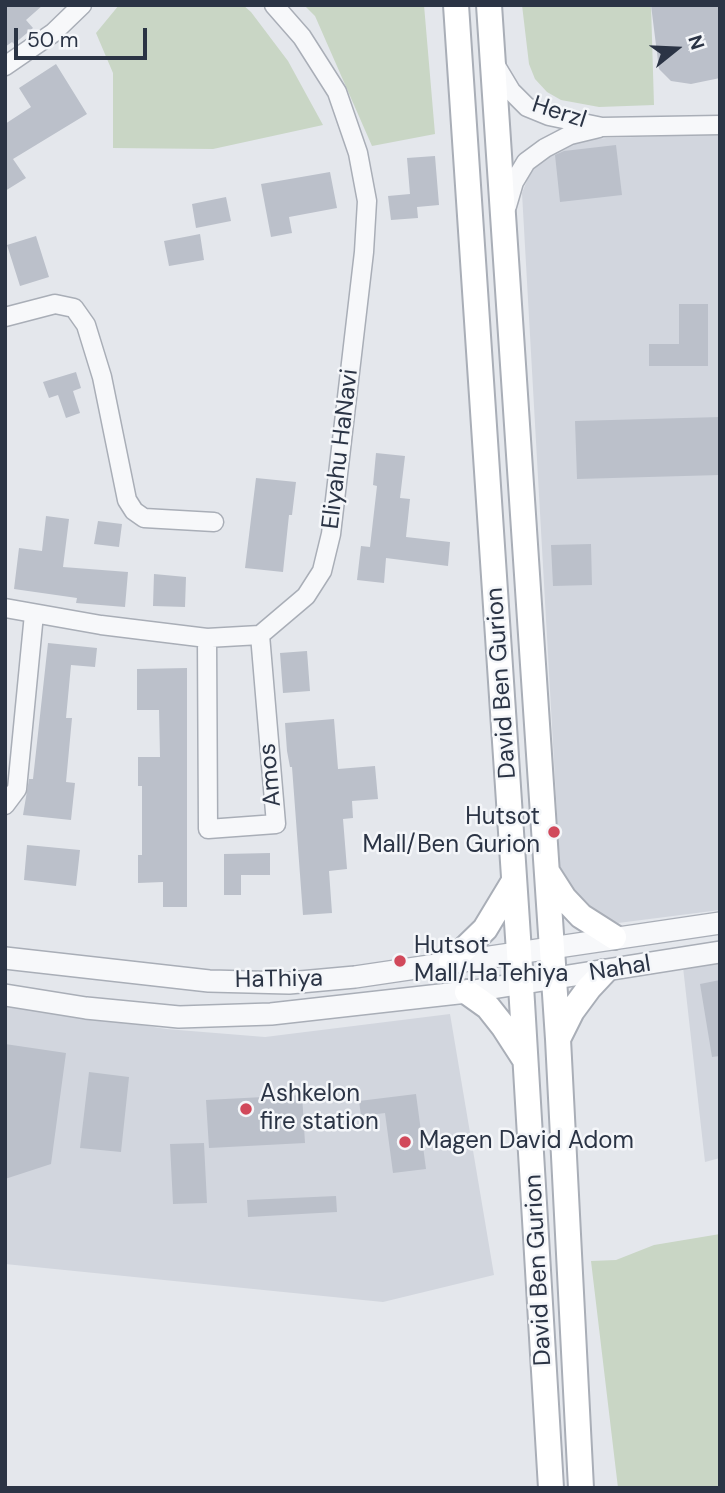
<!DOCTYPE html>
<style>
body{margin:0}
#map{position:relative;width:725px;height:1493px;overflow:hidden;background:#e4e7ec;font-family:"DM Sans",sans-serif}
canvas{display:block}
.frame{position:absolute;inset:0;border:7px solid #2b3445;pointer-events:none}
.north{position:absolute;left:641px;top:14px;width:70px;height:70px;-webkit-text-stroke:5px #f4f6f9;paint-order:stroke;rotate:72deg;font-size:19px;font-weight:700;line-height:28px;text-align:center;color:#2b3445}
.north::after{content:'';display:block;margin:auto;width:24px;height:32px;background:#2b3445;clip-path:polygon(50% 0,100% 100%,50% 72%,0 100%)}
.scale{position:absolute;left:14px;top:28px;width:133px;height:32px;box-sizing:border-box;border:4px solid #2b3445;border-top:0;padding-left:9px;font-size:21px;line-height:24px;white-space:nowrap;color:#2b3445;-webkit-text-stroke:5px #f4f6f9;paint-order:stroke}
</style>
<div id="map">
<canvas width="725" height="1493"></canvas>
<div class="frame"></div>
<div class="north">N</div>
<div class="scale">50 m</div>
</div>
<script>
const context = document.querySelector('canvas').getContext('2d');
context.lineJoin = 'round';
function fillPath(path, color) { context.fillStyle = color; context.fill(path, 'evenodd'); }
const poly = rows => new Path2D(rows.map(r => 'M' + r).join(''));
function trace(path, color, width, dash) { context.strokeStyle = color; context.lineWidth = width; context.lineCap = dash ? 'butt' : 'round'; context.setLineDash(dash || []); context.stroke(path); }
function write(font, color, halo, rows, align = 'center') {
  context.font = font + ' "DM Sans",sans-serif'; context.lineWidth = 5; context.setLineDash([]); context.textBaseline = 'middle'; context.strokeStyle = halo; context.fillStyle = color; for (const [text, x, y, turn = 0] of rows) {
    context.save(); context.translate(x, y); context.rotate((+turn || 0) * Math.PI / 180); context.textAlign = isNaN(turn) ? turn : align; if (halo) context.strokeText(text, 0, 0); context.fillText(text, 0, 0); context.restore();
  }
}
fillPath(poly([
 [720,134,720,910,618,923,585,907,560,868,522,193,532,168,547,154,575,141,607,138],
 [720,961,720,1158,705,1162,683,967],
 [5,1003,166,1029,265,1037,450,1014,494,1275,383,1302,5,1264]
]), '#d2d6de');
fillPath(poly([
 [119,5,243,5,251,12,288,61,323,125,213,149,113,148,113,73,96,33],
 [304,5,424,5,435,134,372,146,315,16],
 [522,5,651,5,654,105,599,107,561,100,547,92,535,79,529,64],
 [720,1234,720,1488,618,1488,591,1261,616,1260,654,1245]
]), '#c9d6c5');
fillPath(poly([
 [5,5,43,5,26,20,33,28,14,44,12,42,5,47],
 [651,5,720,5,720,78,691,84,671,81,659,69],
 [56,64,87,114,13,159,26,178,5,191,5,124,31,107,19,88],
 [616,145,622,195,560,202,555,155,564,151],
 [435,156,439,205,417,207,418,218,391,220,388,196,410,194,407,158],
 [330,172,337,208,289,217,292,233,271,237,261,184],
 [226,197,231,221,196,228,192,204],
 [200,234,204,260,169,266,164,241],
 [36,236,49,277,20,286,7,245],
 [679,304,708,304,708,366,649,366,649,344,679,344],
 [76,372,81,388,73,391,80,413,66,418,58,395,49,398,43,382],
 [720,417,720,475,577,479,575,421],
 [376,453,405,456,400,498,410,499,406,537,450,542,448,566,386,558,384,583,357,580,361,546,370,547,377,486,373,485],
 [256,478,296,482,292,515,289,515,283,572,245,568],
 [46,516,69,519,63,567,128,572,125,607,76,603,77,598,14,589,19,548,42,551],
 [98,521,122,524,119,547,94,544],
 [591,544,592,585,553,586,551,545],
 [154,574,186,577,185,607,153,606],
 [48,643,97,648,95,667,71,665,66,718,72,718,66,782,75,783,71,820,23,815,29,779,33,779],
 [307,651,310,691,283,693,280,653],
 [187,668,187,907,163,907,163,882,138,883,138,855,142,855,142,786,138,786,138,757,160,757,159,710,137,710,137,669],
 [334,719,338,769,375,766,378,799,352,801,353,818,343,819,347,869,329,871,332,913,303,915,292,767,290,767,287,751,285,723],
 [27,845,80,850,76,886,24,880],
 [270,853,270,875,241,875,241,895,224,895,224,854],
 [720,980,720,1056,712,1057,700,984],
 [5,1044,66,1053,51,1164,5,1179],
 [89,1072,129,1077,121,1152,80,1148],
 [416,1094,426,1169,393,1173,385,1113,361,1116,359,1101],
 [302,1095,305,1143,209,1148,206,1100],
 [204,1143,207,1203,173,1204,170,1144],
 [336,1196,337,1212,248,1217,247,1200]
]), '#bbc0ca');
const minor = poly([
 [5,66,53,33,82,5],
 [496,66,511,91,527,107,549,116,602,127,720,125],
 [507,206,514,182,526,162,545,148,570,135,599,128],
 [5,317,55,304,74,308,86,325,102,377,127,500,134,511,144,518,214,522],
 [5,608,101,625,207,638,260,635,306,596,322,571,331,534,364,252,367,201,358,153,337,92,302,37,274,5],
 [207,638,208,829,276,824,260,635],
 [5,805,17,789,34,614]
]);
const tertiary = poly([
 [5,958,209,981,289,983,355,977,720,923],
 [5,995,86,1008,179,1017,271,1014,467,992,720,952]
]);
const secondary = poly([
 [456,5,519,952,551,1488],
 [489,5,558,1039,581,1488],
 [548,873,564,898,581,916,614,937],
 [451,962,485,929,514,881],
 [467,992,488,1007,503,1026,525,1060],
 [558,1039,572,1011,589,988,604,972]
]);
trace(minor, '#a9aeb7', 21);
trace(tertiary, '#a9aeb7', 24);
trace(secondary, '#a9aeb7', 28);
trace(minor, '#f7f8fa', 18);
trace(tertiary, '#f7f8fa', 21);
trace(secondary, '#fff', 24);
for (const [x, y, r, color] of [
 [554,832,7,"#d1495b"],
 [400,961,7,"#d1495b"],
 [246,1109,7,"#d1495b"],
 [405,1142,7,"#d1495b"]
]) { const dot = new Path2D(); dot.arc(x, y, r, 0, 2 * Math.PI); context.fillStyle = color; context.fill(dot); trace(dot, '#f4f6f9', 2.5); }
write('24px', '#2b3445', '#f4f6f9', [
 ["Herzl",559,113,18],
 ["Eliyahu HaNavi",341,449,-83],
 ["David Ben Gurion",502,683,-94],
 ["Amos",271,775,-95],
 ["Nahal",620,969,-9],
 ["HaThiya",279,980,-1],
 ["David Ben Gurion",539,1270,-93]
]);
write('24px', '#2b3445', '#f4f6f9', [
 ["Hutsot",540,818,"right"],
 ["Mall/Ben Gurion",540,846,"right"],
 ["Hutsot",414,947],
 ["Mall/HaTehiya",414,975],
 ["Ashkelon",260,1095],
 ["fire station",260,1123],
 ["Magen David Adom",419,1142]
], 'left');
</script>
